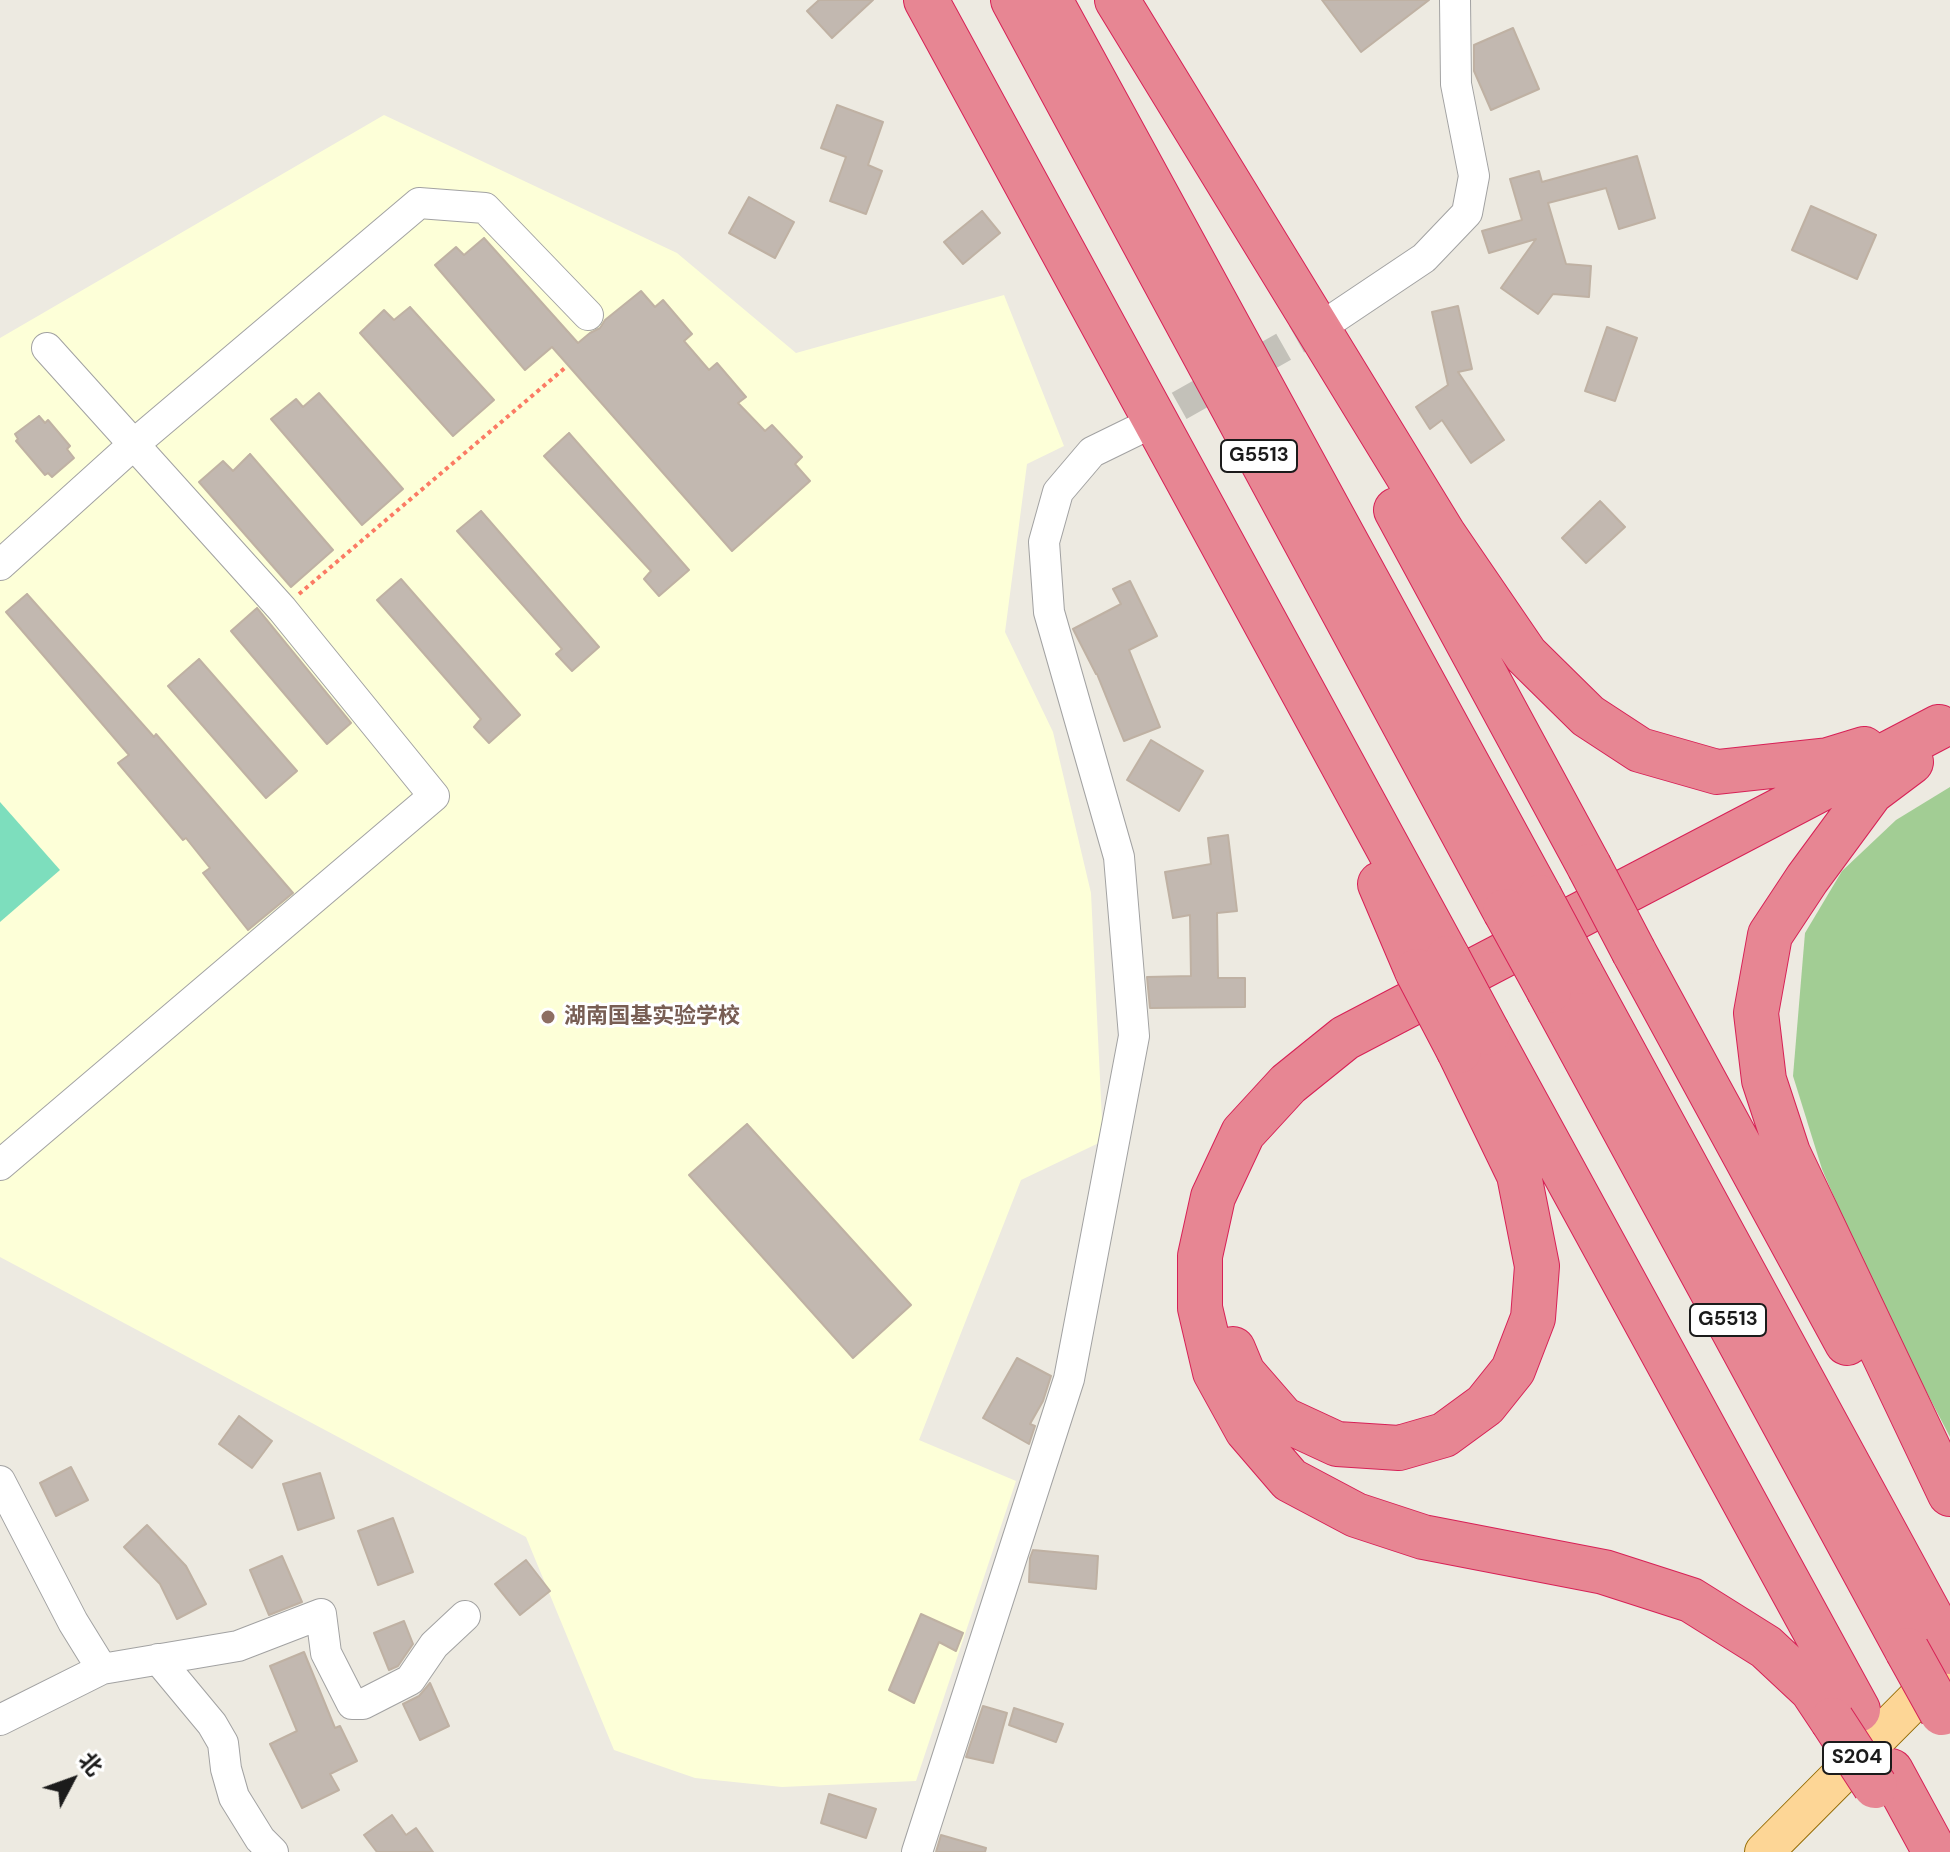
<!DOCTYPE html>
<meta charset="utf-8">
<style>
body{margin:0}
#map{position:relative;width:1950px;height:1852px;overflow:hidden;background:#edeae1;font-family:"DM Sans","Noto Sans SC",sans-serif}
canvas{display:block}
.north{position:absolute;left:32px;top:1740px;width:80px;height:80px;-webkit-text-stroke:6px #fff;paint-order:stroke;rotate:49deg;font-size:22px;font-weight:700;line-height:32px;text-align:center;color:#1b1b1b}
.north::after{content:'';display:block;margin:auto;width:28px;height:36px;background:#1b1b1b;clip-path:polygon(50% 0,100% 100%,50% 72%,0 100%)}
</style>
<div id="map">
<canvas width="1950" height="1852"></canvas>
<div class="north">北</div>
</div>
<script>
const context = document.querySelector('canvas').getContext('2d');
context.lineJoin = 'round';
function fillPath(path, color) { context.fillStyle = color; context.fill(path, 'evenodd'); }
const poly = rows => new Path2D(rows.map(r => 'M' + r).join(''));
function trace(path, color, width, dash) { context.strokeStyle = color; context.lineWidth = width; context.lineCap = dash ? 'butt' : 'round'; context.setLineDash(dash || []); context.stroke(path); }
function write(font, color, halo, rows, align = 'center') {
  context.font = font + ' "DM Sans","Noto Sans SC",sans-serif'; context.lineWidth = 6; context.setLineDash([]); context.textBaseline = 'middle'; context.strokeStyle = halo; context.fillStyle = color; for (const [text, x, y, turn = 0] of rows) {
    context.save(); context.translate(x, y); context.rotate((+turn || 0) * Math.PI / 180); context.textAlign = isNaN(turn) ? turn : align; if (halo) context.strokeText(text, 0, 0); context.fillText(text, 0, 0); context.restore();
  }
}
fillPath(poly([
 [384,115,677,253,796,353,1004,295,1064,446,1027,464,1005,632,1053,732,1091,893,1103,1141,1021,1180,919,1440,1016,1481,916,1781,782,1787,695,1778,614,1750,526,1537,0,1257,0,338]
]), '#fdffd8');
fillPath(poly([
 [1950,787,1950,1437,1878,1299,1822,1169,1793,1076,1805,933,1842,871,1896,820]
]), '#a2cd94');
fillPath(poly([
 [0,802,60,870,0,922]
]), '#7ddebd');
const building = poly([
 [819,0,873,0,832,38,807,11,819,0],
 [1322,0,1429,0,1361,52,1322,0],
 [1513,28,1539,89,1491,110,1474,71,1474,45,1513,28],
 [837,105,883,122,868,165,882,171,866,214,830,201,846,157,821,148,837,105],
 [1637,156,1655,218,1619,229,1606,188,1548,203,1566,264,1591,266,1589,297,1553,294,1538,314,1501,288,1536,239,1489,253,1482,231,1522,220,1510,179,1539,171,1542,182,1637,156],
 [749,197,794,222,775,258,729,233,749,197],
 [1811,206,1876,235,1857,279,1792,250,1811,206],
 [982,211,1000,233,963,264,944,242,982,211],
 [484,238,578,343,590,333,600,328,605,320,641,291,655,307,663,300,692,334,684,341,709,370,717,363,746,397,738,403,765,431,772,425,802,457,795,464,810,481,732,551,552,347,525,370,435,265,456,247,464,255,484,238],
 [1458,306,1472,369,1458,372,1504,440,1471,463,1442,420,1430,429,1416,407,1448,385,1432,312,1458,306],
 [410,307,494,400,453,436,360,333,384,310,394,320,410,307],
 [1607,327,1637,338,1615,401,1585,391,1607,327],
 [319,393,403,489,362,525,271,419,296,399,303,407,319,393],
 [39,416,45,423,48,420,70,446,67,449,74,458,52,477,48,473,45,475,16,441,18,439,15,434,39,416],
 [569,433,689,570,659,596,644,579,651,571,544,456,569,433],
 [250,454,333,550,291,587,199,482,223,461,233,471,250,454],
 [1600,501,1625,527,1586,563,1562,538,1600,501],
 [481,511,599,647,572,671,556,654,562,649,457,531,481,511],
 [401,579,520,715,489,743,474,727,481,719,377,600,401,579],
 [1130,581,1157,636,1129,650,1160,727,1124,741,1097,674,1096,674,1073,629,1121,604,1113,589,1130,581],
 [27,594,154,737,156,734,293,893,248,930,203,873,210,868,186,838,183,840,118,763,129,755,6,612,27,594],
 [257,608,351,723,327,744,231,631,257,608],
 [199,659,297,771,266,798,168,686,199,659],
 [1151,740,1203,771,1179,811,1127,780,1151,740],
 [1228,835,1237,911,1217,913,1218,978,1245,978,1245,1007,1150,1008,1147,977,1191,976,1190,915,1173,918,1165,872,1211,864,1208,838,1228,835],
 [747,1124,911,1305,853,1358,689,1175,747,1124],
 [1017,1358,1051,1376,1043,1401,1030,1424,1035,1426,1029,1444,983,1418,1017,1358],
 [239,1416,272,1441,252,1468,219,1444,239,1416],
 [71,1467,88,1500,56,1516,40,1483,71,1467],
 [320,1473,334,1518,298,1530,283,1484,320,1473],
 [393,1518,413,1572,378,1585,358,1531,393,1518],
 [147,1525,186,1566,206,1604,177,1619,160,1584,124,1547,147,1525],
 [1033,1550,1098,1556,1096,1589,1029,1582,1030,1558,1033,1550],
 [282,1556,302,1602,269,1615,250,1570,282,1556],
 [526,1560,550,1591,520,1615,495,1584,526,1560],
 [921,1614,963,1633,956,1651,939,1642,914,1703,889,1690,921,1614],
 [404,1621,413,1644,398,1666,389,1670,374,1633,404,1621],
 [304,1652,335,1728,340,1726,357,1761,330,1774,339,1790,302,1808,270,1744,297,1731,270,1666,304,1652],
 [430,1683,449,1726,420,1740,403,1704,419,1696,430,1683],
 [983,1706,1007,1713,993,1763,966,1757,983,1706],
 [1014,1708,1063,1724,1056,1742,1009,1725,1014,1708],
 [829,1794,876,1809,866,1838,821,1823,829,1794],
 [392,1815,406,1835,416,1828,433,1852,377,1852,364,1835,392,1815],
 [941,1835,986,1848,985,1852,936,1852,941,1835]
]);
fillPath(building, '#c2b8b0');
trace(building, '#bfb1a3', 2);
trace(poly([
 [1140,428,1331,320]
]), '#c3c1b9', 30, [30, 15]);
const minor = poly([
 [1333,319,1424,258,1467,213,1474,176,1456,84,1455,0],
 [0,565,133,445,419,203,485,208,588,315],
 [0,1165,434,796,282,609,47,348],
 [0,1481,73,1622,102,1669],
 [158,1659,212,1724,223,1743,226,1769,234,1797,260,1839,273,1852],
 [0,1720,102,1669,238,1646,321,1614,326,1653,352,1704,363,1704,410,1680,434,1645,465,1616],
 [917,1852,1069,1379,1134,1036,1119,857,1049,612,1044,542,1058,492,1092,452,1135,431]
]);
const major = poly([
 [1764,1852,1948,1667]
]);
const highway = poly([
 [926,0,1448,958],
 [1013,0,1505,911],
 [1050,0,1540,897],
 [1117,0,1444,535,1526,655,1588,716,1640,750,1717,772,1828,760,1864,749],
 [1396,510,1589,866],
 [1911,762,1871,792,1807,879,1770,935,1756,1013,1764,1080,1788,1153,1950,1494],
 [1380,884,1417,971],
 [1634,952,1847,1343],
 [1580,972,1950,1652],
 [1549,991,1907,1650],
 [1488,1033,1858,1710],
 [1233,1349,1243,1373,1283,1419,1337,1444,1399,1448,1444,1435,1485,1405,1513,1370,1533,1318,1537,1266,1519,1175,1459,1051],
 [1832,1720,1812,1690,1766,1647,1691,1600,1604,1572,1423,1537,1356,1515,1290,1480,1247,1430,1215,1372,1200,1308,1200,1256,1213,1197,1243,1133,1288,1084,1345,1038,1939,727],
 [1891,1771,1935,1852]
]);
trace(minor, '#a2a2a2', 32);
trace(major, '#936a00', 40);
trace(highway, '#d72156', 46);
trace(poly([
 [299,594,566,367]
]), '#fb7b64', 4, [4, 4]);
trace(minor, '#fff', 30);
trace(major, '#fdd696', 38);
trace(highway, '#e78693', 44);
const highwayBridge = poly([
 [1589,866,1634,952],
 [1540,897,1580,972],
 [1505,911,1549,991],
 [1448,958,1488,1033],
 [1417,971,1459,1051],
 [1907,1650,1942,1713],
 [1832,1720,1875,1786]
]);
trace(highwayBridge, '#d72156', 46, []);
trace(highwayBridge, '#e78693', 44);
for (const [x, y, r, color] of [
 [548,1017,8,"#8d6e63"]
]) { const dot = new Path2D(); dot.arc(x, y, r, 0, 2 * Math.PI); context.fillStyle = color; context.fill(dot); trace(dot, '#fff', 3); }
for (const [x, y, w] of [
 [1259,456,76],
 [1728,1320,76],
 [1857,1758,68]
]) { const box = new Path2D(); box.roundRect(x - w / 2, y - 16, w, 32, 6); context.fillStyle = '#fff'; context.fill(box); trace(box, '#1b1b1b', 2); }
write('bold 20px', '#1b1b1b', null, [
 ["G5513",1259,456],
 ["G5513",1728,1320],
 ["S204",1857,1758]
]);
write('bold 22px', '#785e54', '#fff', [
 ["湖南国基实验学校",564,1017]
], 'left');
</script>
